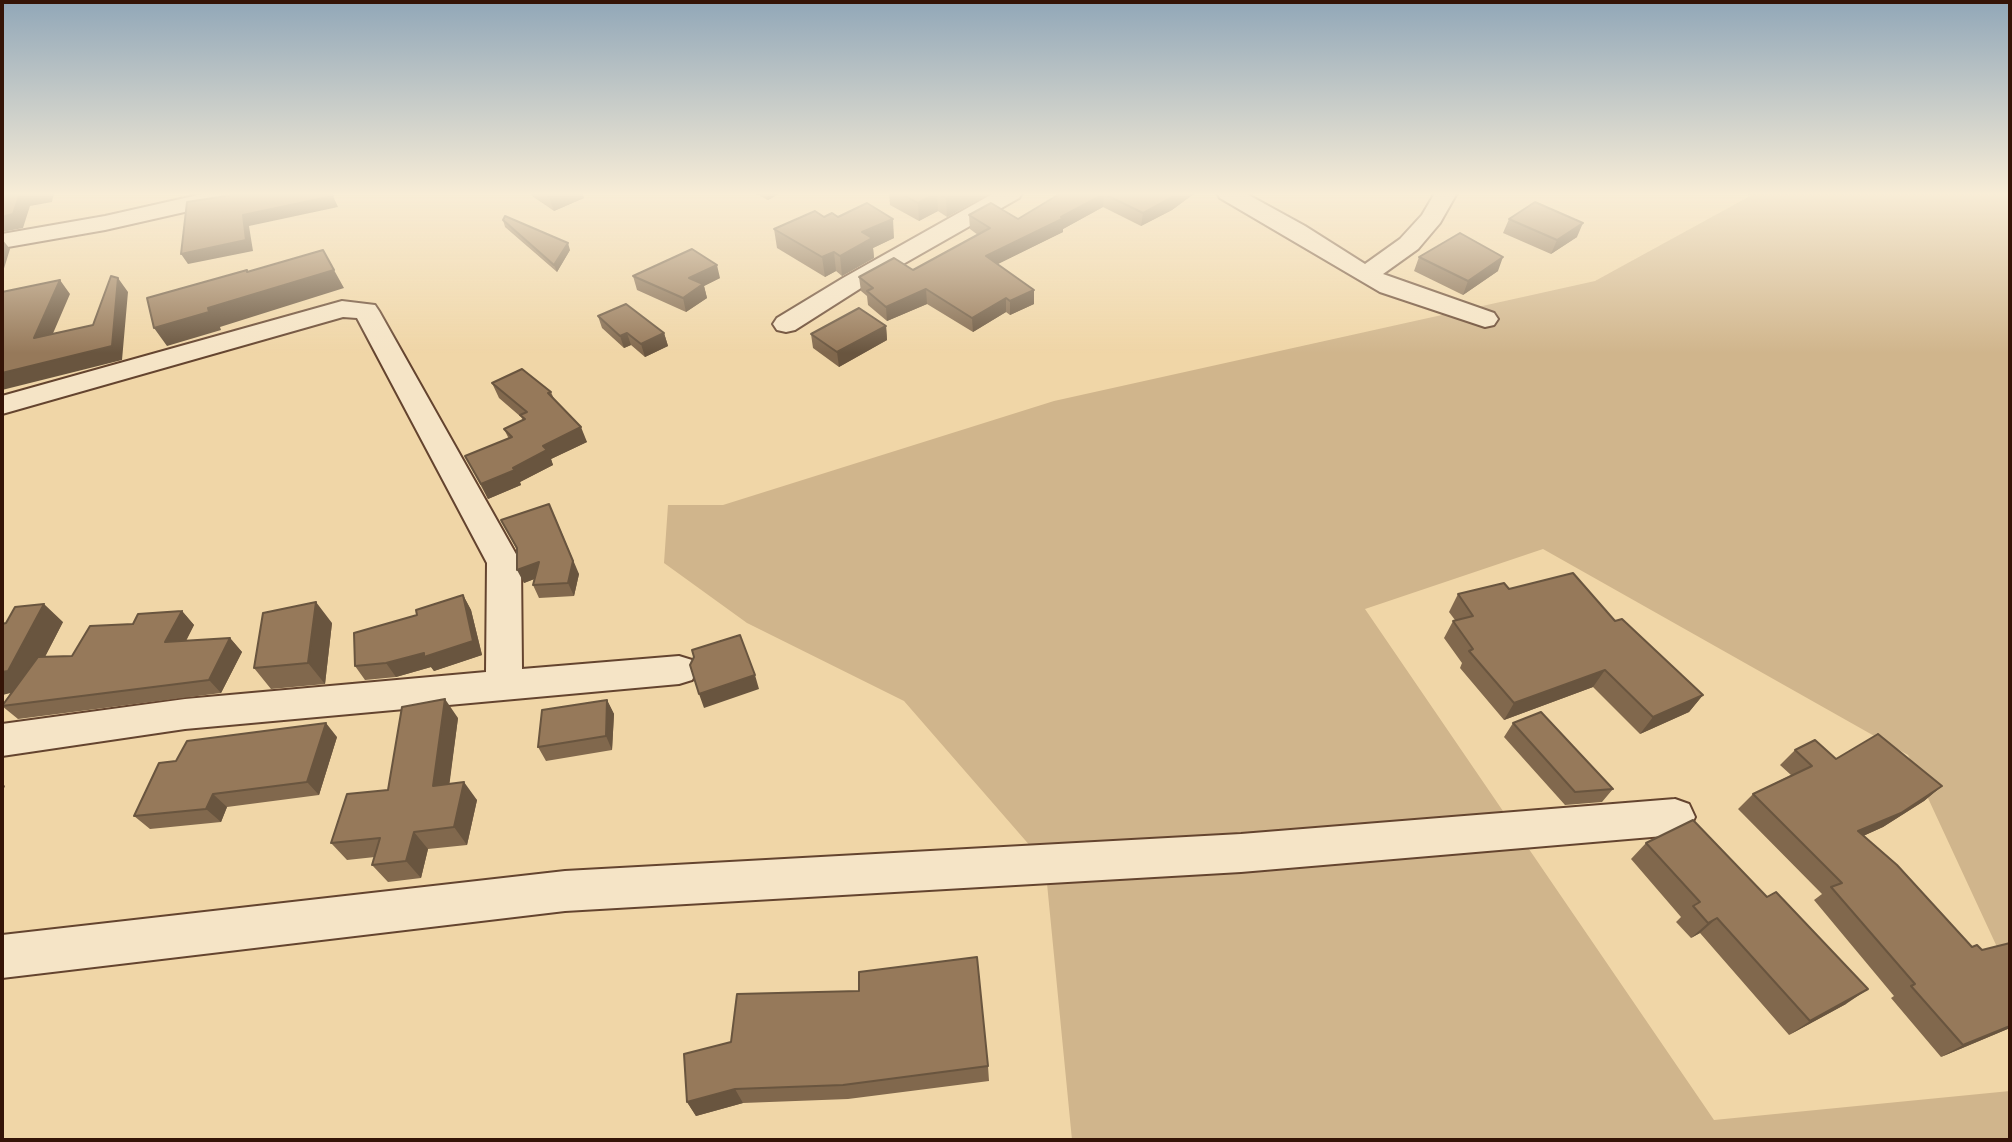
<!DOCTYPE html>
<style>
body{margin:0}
#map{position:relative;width:2012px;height:1142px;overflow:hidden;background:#f0d6a7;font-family:"IM FELL English",serif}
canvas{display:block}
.frame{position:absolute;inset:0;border:4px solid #351407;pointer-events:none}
</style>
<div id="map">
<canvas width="2012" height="1142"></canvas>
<div class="frame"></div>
</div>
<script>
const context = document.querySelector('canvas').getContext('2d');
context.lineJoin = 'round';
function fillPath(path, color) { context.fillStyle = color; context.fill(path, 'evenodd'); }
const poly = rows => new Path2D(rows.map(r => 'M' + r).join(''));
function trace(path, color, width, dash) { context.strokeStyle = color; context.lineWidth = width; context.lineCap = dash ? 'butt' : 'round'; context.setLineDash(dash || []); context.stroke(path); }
fillPath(poly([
 [1747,193,2010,193,2010,975,1908,755,1543,549,1365,609,1714,1120,2010,1091,2010,1140,1072,1140,1045,863,904,701,747,623,664,563,668,505,723,505,1054,401,1595,281,1750,196]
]), '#d0b58c');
const street = poly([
 [207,193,272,193,269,198,261,200,211,206,105,230,2,248,2,234,105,216,207,193],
 [994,193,1022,193,1019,198,861,288,795,330,786,332,777,330,773,324,777,318,843,278,994,193],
 [1217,193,1245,193,1305,226,1365,264,1400,239,1422,215,1435,193,1457,193,1440,223,1418,249,1383,274,1494,313,1498,319,1494,325,1485,327,1380,292,1220,198,1217,193],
 [342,301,375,305,379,311,521,563,522,669,679,656,692,660,697,670,692,680,679,684,185,729,2,756,2,724,185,699,486,672,487,563,357,318,343,317,2,414,2,396,342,301],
 [1675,799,1689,804,1695,817,1689,830,1675,835,1241,872,565,911,2,978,2,935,565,871,1241,834,1675,799]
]);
trace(street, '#64442f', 4);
fillPath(street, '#f5e4c6');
fillPath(poly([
 [531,193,582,193,584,198,554,211,532,196],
 [754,193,780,193,768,200],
 [889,193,991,193,947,217,938,211,919,221,890,205],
 [1061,193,1195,193,1172,210,1141,226,1103,207,1063,229,1063,232,997,264,1034,290,1034,304,1010,315,1006,312,973,332,927,304,887,321,868,305,867,296,861,291,859,277,913,270,978,235,970,229,969,215,1018,219],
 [824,217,838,217,894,238,873,248,874,258,842,276,836,271,825,277,777,248,774,229],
 [1509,219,1577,237,1551,254,1503,233],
 [503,220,570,250,557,272,505,227],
 [1419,257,1498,271,1463,295,1414,271],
 [633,276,720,278,704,286,707,298,686,312,637,290],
 [598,316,664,333,668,346,645,357,631,345,624,348,602,328],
 [886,326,887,340,839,367,813,348,811,334],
 [492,383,551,392,554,399,587,442,551,459,553,465,520,482,521,485,488,499,465,456,509,439,504,429,523,420,521,417,499,398],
 [501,520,579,574,574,596,539,598,533,585,534,579,524,583,517,550],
 [1509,589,1615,621,1703,695,1689,712,1640,734,1593,687,1504,720,1460,668,1462,663,1444,638,1453,621,1455,620,1449,612,1458,594],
 [463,595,471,610,482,655,434,671,431,667,396,677,365,680,355,666,417,615],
 [182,611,194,625,186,641,230,638,242,652,221,693,18,719,2,706,11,692,2,695,2,624,63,622,45,657,72,656,133,624],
 [332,623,325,684,271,689,254,668],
 [607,700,614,714,612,750,546,761,538,747],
 [458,718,449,784,477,800,467,845,428,849,421,878,388,882,372,865,375,857,347,860,331,843,388,790],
 [1513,723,1613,789,1602,802,1565,805,1504,737],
 [337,737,319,795,227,807,221,822,150,829,134,816,176,761],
 [1795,750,1836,759,1942,786,1924,801,1883,827,1863,836,2010,1028,1941,1057,1891,998,1894,996,1814,900,1822,894,1738,809,1753,794,1791,775,1780,765],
 [1646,843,1846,1004,1789,1035,1700,933,1691,938,1676,922,1681,917,1631,859],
 [684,1054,988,1066,989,1081,848,1099,743,1103,696,1116,687,1102]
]), '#81684d');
fillPath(poly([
 [20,193,54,193,52,202,30,206,23,228,2,232,2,217],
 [559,193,582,193,584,198,554,211,549,197],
 [767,193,780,193,768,200],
 [937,193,938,211,919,221,918,203],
 [956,193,991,193,947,217,946,198],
 [1179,193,1195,193,1172,210,1141,226,1143,213],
 [1104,194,1103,207,1063,229,1063,232,986,270,986,256],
 [333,196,338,207,249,226,253,251,188,264,181,254,243,215],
 [893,219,894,238,873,248,874,258,842,276,840,256,862,232],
 [1583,223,1577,237,1551,254,1557,240],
 [2,239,10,249,2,275],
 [568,243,570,250,557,272,554,265],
 [834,252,836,271,825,277,822,257],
 [1503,257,1498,271,1463,295,1468,281],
 [717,265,720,278,704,286,707,298,686,312,683,298,689,278],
 [334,270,344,288,220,327,221,330,167,346,154,328,208,308],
 [118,278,128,292,122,360,2,390,2,373,112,346],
 [60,280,70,294,45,352,34,338],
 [926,289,927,304,887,321,886,307],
 [1034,290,1034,304,1010,315,1010,301],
 [1006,298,1006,312,973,332,972,318],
 [886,326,887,340,839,367,837,352],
 [627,333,631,345,624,348,620,336],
 [664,333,668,346,645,357,641,344],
 [581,427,587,442,551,459,553,465,520,482,521,485,488,499,481,484,513,468,543,446],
 [555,517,579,574,574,596,568,583],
 [539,562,545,575,524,583,517,570],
 [463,595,471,610,482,655,434,671,431,667,396,677,386,663],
 [316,602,332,623,325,684,308,663],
 [44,604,63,622,28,689,2,695,2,672],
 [182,611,194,625,178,656,165,642],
 [230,638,242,652,221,693,209,680],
 [1605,670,1593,687,1504,720,1514,703],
 [755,675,759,689,704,708,699,694],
 [1703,695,1689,712,1640,734,1653,717],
 [445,699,458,718,447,803,433,786],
 [607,700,614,714,612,750,606,736],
 [326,723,337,737,319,795,307,782],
 [464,782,477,800,467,845,454,827],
 [2,783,5,786,2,793],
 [1942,786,1924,801,1883,827,1841,846,1858,831],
 [213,794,227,807,221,822,206,809],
 [414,832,428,849,421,878,406,861],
 [1717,918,1700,933,1691,938,1708,923],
 [1868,989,1846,1004,1789,1035,1810,1021],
 [2010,1026,2010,1028,1941,1057,1963,1045],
 [735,1089,743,1103,696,1116,687,1102]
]), '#69553f');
const building = poly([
 [2,193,20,193,13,214,2,217,2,193],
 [245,193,330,193,333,196,243,215,246,240,181,254,187,202,245,193],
 [543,193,559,193,549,197,543,193],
 [900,193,956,193,946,198,937,193,918,203,900,193],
 [1061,193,1179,193,1143,213,1104,194,1061,217,1064,218,986,256,1034,290,1010,301,1006,298,972,318,926,289,886,307,867,291,873,288,859,277,894,258,913,270,990,228,969,215,991,203,1018,219,1061,193],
 [1535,202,1583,223,1557,240,1509,219,1535,202],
 [867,203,893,219,862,232,872,238,840,256,834,252,822,257,774,229,815,211,824,217,832,213,838,217,867,203],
 [505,216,568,243,554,265,503,220,505,216],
 [1460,233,1503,257,1468,281,1419,257,1460,233],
 [692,249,717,265,689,278,703,284,683,298,633,276,692,249],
 [323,250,334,270,208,308,209,312,154,328,147,298,247,270,247,272,323,250],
 [111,276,118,278,112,346,2,373,2,292,60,280,34,338,93,325,111,276],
 [626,304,664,333,641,344,627,333,620,336,598,316,626,304],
 [859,308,886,326,837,352,811,334,859,308],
 [522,369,551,392,548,393,581,427,543,446,547,450,513,468,515,470,481,484,465,456,512,437,504,429,525,419,520,415,527,412,492,383,522,369],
 [549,504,573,561,568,583,533,585,539,562,517,570,517,548,501,520,549,504],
 [1573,573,1615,621,1622,619,1703,695,1653,717,1605,670,1514,703,1469,651,1473,649,1453,621,1473,616,1458,594,1504,583,1509,589,1573,573],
 [463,595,473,641,424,657,424,653,386,663,355,666,354,633,417,615,416,610,463,595],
 [316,602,308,663,254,668,263,613,316,602],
 [44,604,8,671,2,672,2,624,6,623,15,607,44,604],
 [182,611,165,642,230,638,209,680,2,706,38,657,72,656,90,626,133,624,138,614,182,611],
 [740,635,755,675,699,694,690,665,694,657,692,650,740,635],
 [445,699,433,786,464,782,454,827,414,832,406,861,372,865,380,838,331,843,347,794,388,790,402,707,445,699],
 [607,700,606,736,538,747,542,710,607,700],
 [1541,712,1613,789,1575,792,1513,723,1541,712],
 [326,723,307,782,213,794,206,809,134,816,159,763,176,761,187,741,326,723],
 [1878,734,1942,786,1901,813,1858,831,1897,865,1972,947,1977,945,1982,950,2010,943,2010,1026,1963,1045,1911,986,1915,984,1831,887,1842,883,1753,794,1812,766,1795,750,1815,740,1836,759,1878,734],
 [1693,820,1767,897,1776,892,1868,989,1810,1021,1717,918,1708,923,1693,906,1700,902,1646,843,1693,820],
 [977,957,988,1066,843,1085,735,1089,687,1102,684,1054,731,1042,737,994,859,991,859,972,977,957]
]);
fillPath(building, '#96795a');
trace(building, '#69553f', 2);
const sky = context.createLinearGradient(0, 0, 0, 353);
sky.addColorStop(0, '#91a7b8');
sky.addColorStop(0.55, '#f8edd7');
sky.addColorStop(1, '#f8edd700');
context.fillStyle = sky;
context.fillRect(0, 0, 2012, 353);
</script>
